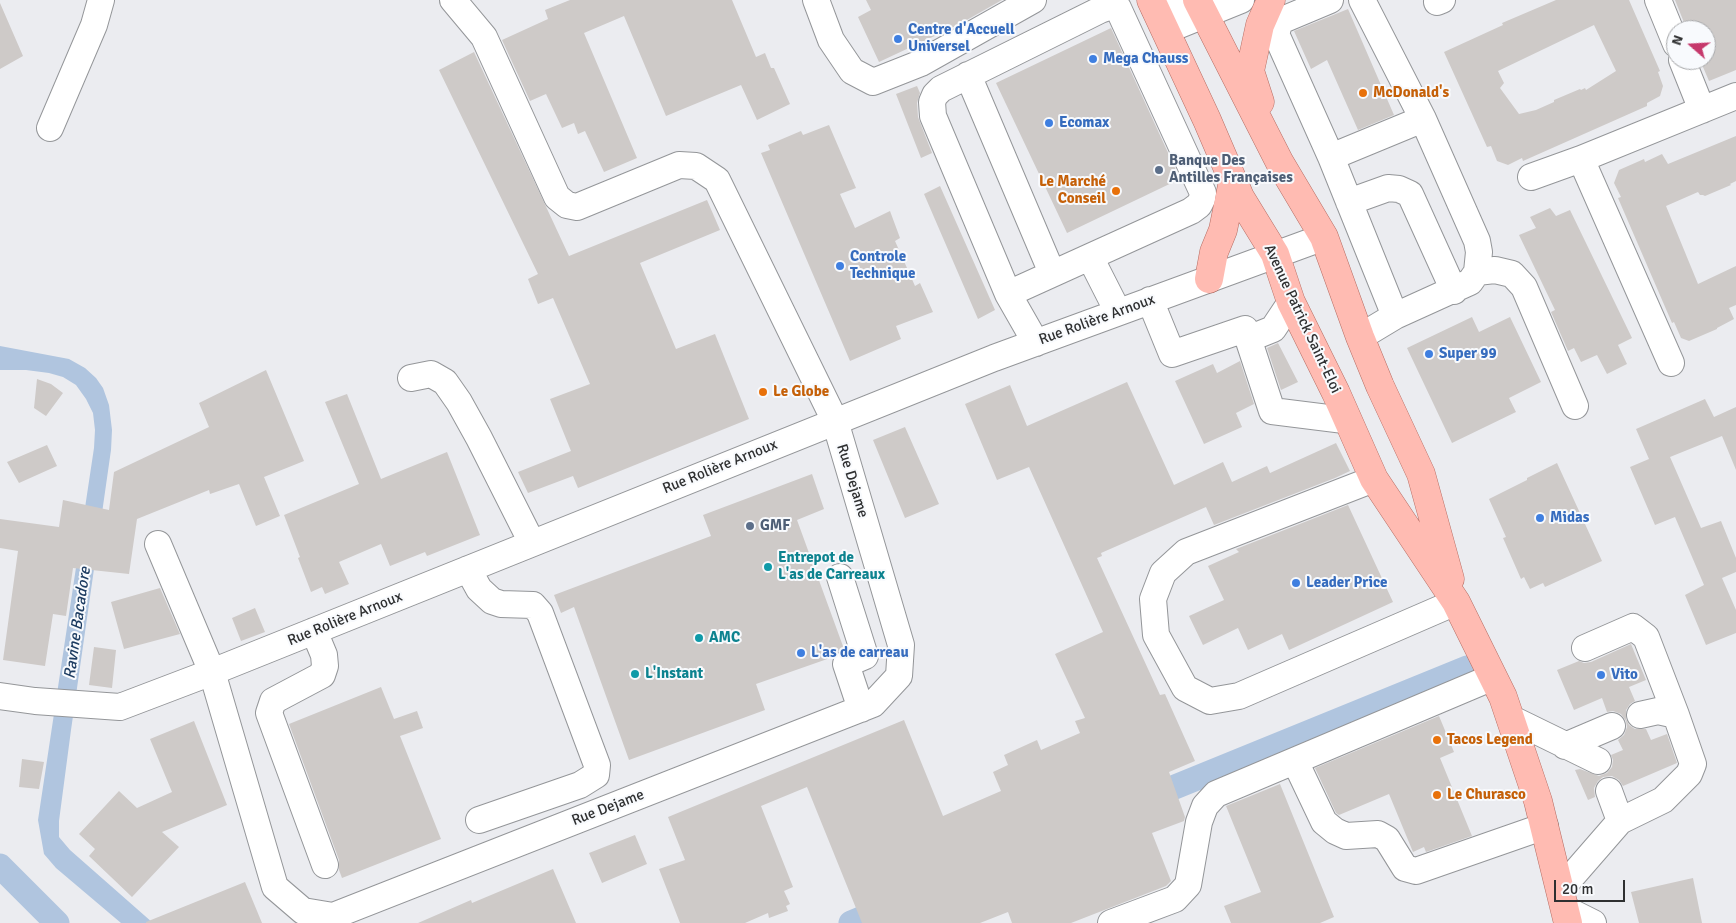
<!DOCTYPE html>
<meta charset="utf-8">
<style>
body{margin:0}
#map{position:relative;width:1736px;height:923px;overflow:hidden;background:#ebecf0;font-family:Signika,sans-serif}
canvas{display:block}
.north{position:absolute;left:1666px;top:20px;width:50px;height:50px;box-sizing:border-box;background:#f8fafd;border:1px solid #a8a9ab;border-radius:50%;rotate:289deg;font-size:14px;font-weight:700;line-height:20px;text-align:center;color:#2f3031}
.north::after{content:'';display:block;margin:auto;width:18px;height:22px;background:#c6396c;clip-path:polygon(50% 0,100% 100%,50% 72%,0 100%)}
.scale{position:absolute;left:1554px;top:880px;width:71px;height:22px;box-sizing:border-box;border:2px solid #2f3031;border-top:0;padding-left:6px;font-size:15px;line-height:18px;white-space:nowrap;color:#2f3031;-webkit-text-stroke:4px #f8fafd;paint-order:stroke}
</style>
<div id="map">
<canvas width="1736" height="923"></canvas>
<div class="north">N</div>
<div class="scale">20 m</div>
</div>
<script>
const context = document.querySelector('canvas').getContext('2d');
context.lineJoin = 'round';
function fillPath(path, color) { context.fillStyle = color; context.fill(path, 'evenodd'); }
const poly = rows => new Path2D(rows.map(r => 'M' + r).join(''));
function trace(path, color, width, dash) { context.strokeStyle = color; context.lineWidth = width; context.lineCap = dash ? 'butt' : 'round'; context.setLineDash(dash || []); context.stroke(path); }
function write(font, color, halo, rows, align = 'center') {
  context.font = font + ' Signika,sans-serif'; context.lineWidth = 4; context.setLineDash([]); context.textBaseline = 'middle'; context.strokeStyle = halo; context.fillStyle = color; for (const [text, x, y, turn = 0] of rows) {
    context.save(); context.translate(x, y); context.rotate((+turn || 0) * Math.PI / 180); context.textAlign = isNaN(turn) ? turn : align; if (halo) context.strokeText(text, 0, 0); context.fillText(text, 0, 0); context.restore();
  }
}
fillPath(poly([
 [0,346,69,359,85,368,96,378,103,388,109,405,112,430,111,450,71,730,59,821,59,837,70,850,153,923,121,923,56,868,44,854,38,820,94,448,95,430,93,413,86,399,76,385,63,377,49,373,26,370,0,370]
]), '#b0c5df');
trace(poly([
 [1143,800,1467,668],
 [0,866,57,923],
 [851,923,892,906]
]), '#b0c5df', 25);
fillPath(poly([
 [570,0,732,0,756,57,765,53,771,68,774,68,790,104,757,120,741,85,666,116,624,16,584,33,637,158,604,172,585,131,578,134,574,123,562,128,546,94,530,101,502,40,548,19,545,10],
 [866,0,1002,0,958,25,879,62,858,17,871,10],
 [1556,0,1629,0,1660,71,1658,72,1663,86,1660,96,1647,103,1647,106,1523,161,1522,158,1508,165,1497,161,1491,146,1487,147,1444,52,1503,25,1502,23],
 [1594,25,1616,71,1586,90,1585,88,1581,90,1580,89,1554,100,1554,102,1536,110,1519,114,1500,88,1504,83,1498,71],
 [1675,0,1736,0,1736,70,1709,81,1700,60,1706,60,1706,30,1687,30],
 [0,3,23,56,0,69],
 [1348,9,1394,115,1358,130,1327,60,1311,69,1294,31],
 [1111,28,1180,179,1067,233,996,83],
 [474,52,569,256,707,200,720,230,640,263,676,349,715,334,749,419,578,488,573,476,528,493,518,472,571,451,550,399,590,384,553,298,538,304,528,279,538,274,439,70],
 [917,86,920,93,917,103,918,117,932,153,921,158,896,94],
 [829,125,856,188,840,194,855,228,890,211,900,238,895,241,915,286,920,283,933,312,896,326,901,339,850,361,761,153,770,150,768,145,801,131,803,135],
 [1736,136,1736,181,1730,184,1731,185,1705,196,1703,195,1700,195,1698,192,1666,206,1698,284,1736,266,1736,305,1729,308,1734,319,1717,328,1717,329,1689,341,1681,338,1674,322,1672,323,1618,198,1621,197,1614,183,1619,170,1644,159,1645,162,1662,154,1668,164],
 [940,186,995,310,978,319,924,194],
 [1550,208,1556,216,1570,210,1632,338,1618,345,1627,364,1607,374,1597,355,1581,362,1574,348,1568,351,1551,312,1555,310,1519,235,1536,228,1530,217],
 [1472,317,1479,332,1510,317,1541,382,1509,398,1516,412,1452,443,1407,348],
 [1278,343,1298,382,1281,390,1267,348],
 [1240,361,1254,404,1236,413,1242,427,1204,444,1175,381,1213,364,1217,373],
 [266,370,304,461,264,477,280,516,256,526,239,484,210,494,209,490,137,519,129,574,73,568,66,616,53,614,45,666,3,660,18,551,0,548,0,519,59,527,63,500,109,510,114,472,209,427,199,403],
 [37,379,51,384,63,393,46,416,34,408],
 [1127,382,1174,485,1223,462,1232,482,1267,466,1270,473,1336,443,1350,471,1335,478,1214,525,1206,507,1101,553,1102,556,1097,558,1160,695,1165,694,1195,761,1169,772,1185,817,1184,821,1152,833,1171,881,1166,886,1071,923,1012,923,1008,912,980,923,862,923,807,787,761,806,793,887,784,891,790,904,786,906,788,911,769,918,768,913,745,923,680,923,659,869,685,860,668,817,904,720,943,816,1001,791,993,772,1008,765,1004,755,1037,740,1041,750,1080,733,1075,721,1085,718,1055,654,1103,632,1029,467,997,480,965,404,1010,385,1027,426],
 [347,394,381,479,447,452,480,535,427,556,425,552,390,566,381,544,339,562,349,584,325,594,322,587,311,592,298,558,300,557,284,515,359,484,325,402],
 [1705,399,1714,417,1736,407,1736,470,1722,436,1670,457,1701,528,1721,521,1736,558,1736,572,1722,578,1736,610,1736,633,1706,645,1685,595,1704,585,1675,517,1655,525,1630,467,1649,459,1636,429],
 [905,427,939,504,905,518,873,440],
 [47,445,57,466,19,483,7,462],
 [1557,463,1602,561,1545,587,1543,583,1530,589,1524,577,1521,579,1503,538,1506,537,1489,499,1527,480,1527,478],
 [812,474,824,509,797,520,844,649,833,657,756,684,765,710,629,760,574,607,561,613,554,595,711,536,703,515],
 [1348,505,1393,602,1289,650,1282,634,1248,650,1238,628,1203,645,1189,616,1224,600,1208,566,1239,552,1236,549],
 [160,588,180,634,124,649,111,602],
 [255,608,265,632,241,641,232,618],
 [1631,644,1646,680,1629,687,1635,701,1630,704,1626,710,1626,719,1629,725,1635,729,1646,729,1651,740,1667,734,1677,763,1623,786,1619,780,1612,776,1603,777,1598,781,1594,788,1595,797,1588,800,1575,770,1580,769,1599,776,1607,773,1612,767,1613,760,1611,755,1623,750,1618,740,1624,735,1627,727,1626,721,1621,714,1613,711,1607,712,1602,698,1574,710,1557,670,1579,661,1584,663,1591,662],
 [94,647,116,650,112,688,89,685],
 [381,687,394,719,417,711,423,728,400,736,441,839,342,878,339,870,339,860,289,724],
 [1439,716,1454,752,1440,758,1472,836,1426,852,1424,847,1413,852,1389,794,1339,815,1336,813,1315,768],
 [194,721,227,805,162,832,179,847,132,897,89,856,95,849,79,834,119,791,137,808,172,792,150,739],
 [22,759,44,762,39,789,19,787],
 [1280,784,1334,917,1320,923,1231,923,1224,906,1261,892,1226,806],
 [635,835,647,864,602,883,589,853],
 [553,869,576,923,418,923,471,900,472,903],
 [1693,878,1702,923,1639,923,1631,892],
 [245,882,262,923,146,923,146,922]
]), '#cecac8');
const minor = poly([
 [816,0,831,40,852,71,873,82,921,63,1033,0],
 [1330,0,1280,21,1276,34,1331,157,1395,316],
 [1658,0,1676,44],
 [1437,2,1442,0],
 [1155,9,1179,0],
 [1167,30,1241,0],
 [1682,60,1702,110],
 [968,75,1052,273],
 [50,128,94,25,101,0],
 [1331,157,1423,119],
 [1531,177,1581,159],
 [1349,202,1388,188,1399,189,1410,194,1454,291],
 [1090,257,1118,312],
 [1477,272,1495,270,1512,274,1524,287,1575,406],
 [1008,294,1191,211,1199,205,1202,199,1203,193,1118,8,1109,7,1100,10,941,89,935,95,932,102,933,116,1008,294,1036,343],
 [1150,300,1172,354,1245,329,1272,411,1344,420,1349,423],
 [1360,337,1395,316,1470,282,1477,272,1479,252,1477,241,1423,119,1362,0],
 [1248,339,1273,329,1291,302],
 [1671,363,1581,159,1736,96],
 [411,378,431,374,445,382,459,402,479,438,532,543],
 [1374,479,1186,552,1163,573,1153,599,1156,635,1185,688,1210,701,1239,696,1456,602],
 [158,544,212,672,275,887,303,911,333,916,873,704,899,676,901,645,835,421,717,180,696,166,679,165,577,207,567,205,557,197,484,37,453,0],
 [468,569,479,589,492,601,501,604,533,605,540,613,597,765,596,775,580,785,479,820],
 [840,577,865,656,846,664,861,709],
 [314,631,324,655,325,666,322,675,273,701,269,713,325,865],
 [1585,648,1633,627,1646,637,1676,715],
 [0,696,35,701,120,707,212,672,994,358,1324,237],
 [1510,718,1598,761],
 [1565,746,1612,726],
 [1295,761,1324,822,1335,831,1346,836,1378,834,1387,839,1405,868,1416,871,1545,826],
 [1620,821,1663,800,1689,774,1693,764,1676,715,1658,711,1640,715],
 [1560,890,1620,821,1609,791],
 [1565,909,1593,923],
 [1111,923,1175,899,1188,885,1199,822,1205,806,1216,794,1493,677]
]);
const major = poly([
 [1151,0,1207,120,1240,197,1275,254,1291,302,1336,393,1374,479,1456,602,1503,697,1538,801,1568,923],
 [1197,0,1280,163,1324,237,1360,337,1380,386,1421,474,1450,579],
 [1260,102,1250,71,1260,25,1271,0],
 [1209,279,1214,252,1223,230,1233,181]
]);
trace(minor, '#949699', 28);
trace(major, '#b66d63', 29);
trace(minor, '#fff', 26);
trace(major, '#ffbbb2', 28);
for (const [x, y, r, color] of [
 [898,39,5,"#3f7fe0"],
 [1093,59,5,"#3f7fe0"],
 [1363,93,5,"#e8710a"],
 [1049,123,5,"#3f7fe0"],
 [1159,170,5,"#5c6f8a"],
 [1116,191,5,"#e8710a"],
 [840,266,5,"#3f7fe0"],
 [1429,354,5,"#3f7fe0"],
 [763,392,5,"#e8710a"],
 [1540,518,5,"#3f7fe0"],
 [750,526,5,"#5c6f8a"],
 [768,567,5,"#0f9aa8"],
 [1296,583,5,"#3f7fe0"],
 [699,638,5,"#0f9aa8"],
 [801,653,5,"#3f7fe0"],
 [635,674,5,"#0f9aa8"],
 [1601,675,5,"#3f7fe0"],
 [1437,740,5,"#e8710a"],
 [1437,795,5,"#e8710a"]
]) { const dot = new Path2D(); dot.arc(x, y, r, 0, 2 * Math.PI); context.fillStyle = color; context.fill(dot); trace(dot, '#f8fafd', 2); }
write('bold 15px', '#366cbe', '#f8fafd', [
 ["Centre d'Accuell",908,30],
 ["Universel",908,47],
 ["Mega Chauss",1103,59],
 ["Ecomax",1059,123],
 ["Controle",850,257],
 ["Technique",850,274],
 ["Super 99",1439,354],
 ["Midas",1550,518],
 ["Leader Price",1306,583],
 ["L'as de carreau",811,653],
 ["Vito",1611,675]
], 'left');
write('bold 15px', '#c56008', '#f8fafd', [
 ["McDonald's",1373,93],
 ["Le Marché",1106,182,"right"],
 ["Conseil",1106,199,"right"],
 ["Le Globe",773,392],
 ["Tacos Legend",1447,740],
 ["Le Churasco",1447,795]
], 'left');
write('bold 15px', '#4e5e75', '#f8fafd', [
 ["Banque Des",1169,161],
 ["Antilles Françaises",1169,178],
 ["GMF",760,526]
], 'left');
write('15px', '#2f3031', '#f8fafd', [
 ["Avenue Patrick Saint-Eloi",1302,319,65],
 ["Rue Rolière Arnoux",1097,320,-20],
 ["Rue Rolière Arnoux",720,467,-22],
 ["Rue Dejame",852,481,73],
 ["Rue Rolière Arnoux",345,619,-22],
 ["Rue Dejame",608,808,-21]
]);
write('bold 15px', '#0d838f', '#f8fafd', [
 ["Entrepot de",778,558],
 ["L'as de Carreaux",778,575],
 ["AMC",709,638],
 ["L'Instant",645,674]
], 'left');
write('italic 16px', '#1d3c61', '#f8fafd', [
 ["Ravine Bacadore",78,623,-82]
]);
</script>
